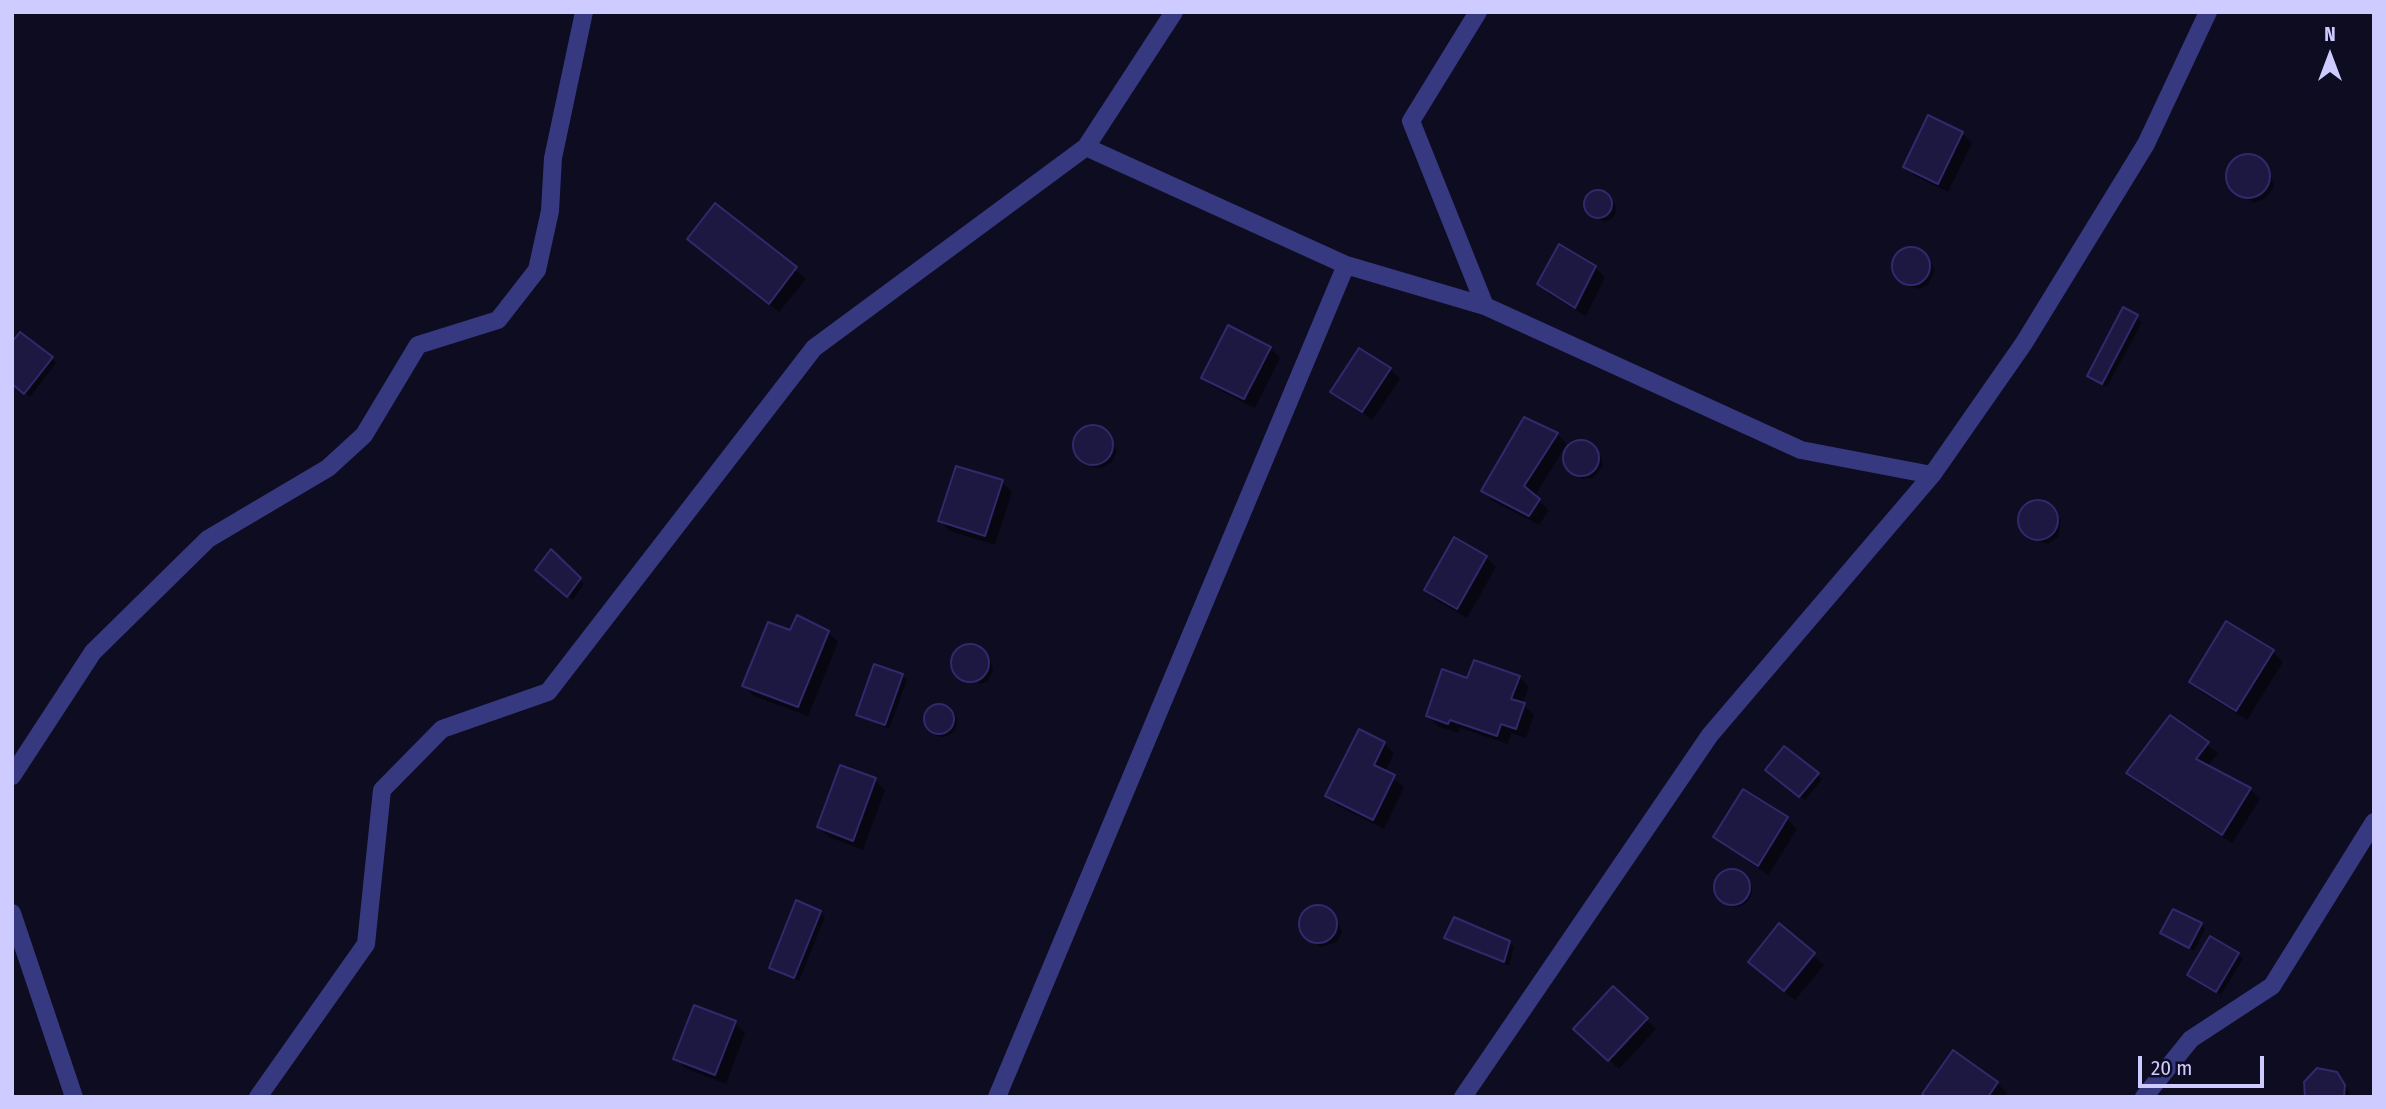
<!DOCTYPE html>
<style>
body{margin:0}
#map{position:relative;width:2386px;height:1109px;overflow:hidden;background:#0e0c20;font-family:"Fira Sans Condensed",sans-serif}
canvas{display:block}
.frame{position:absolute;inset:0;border:14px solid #cdcbff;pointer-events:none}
.north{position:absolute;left:2295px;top:21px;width:70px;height:70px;-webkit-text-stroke:5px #0e0c20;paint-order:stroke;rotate:0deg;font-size:19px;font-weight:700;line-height:28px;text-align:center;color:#cdcbff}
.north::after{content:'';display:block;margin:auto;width:24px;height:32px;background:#cdcbff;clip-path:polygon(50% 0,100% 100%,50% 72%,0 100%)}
.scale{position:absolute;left:2138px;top:1056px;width:126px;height:32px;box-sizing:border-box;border:4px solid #cdcbff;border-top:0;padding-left:9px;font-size:21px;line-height:24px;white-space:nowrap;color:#cdcbff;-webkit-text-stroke:5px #0e0c20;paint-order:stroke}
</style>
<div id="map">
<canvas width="2386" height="1109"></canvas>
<div class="frame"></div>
<div class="north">N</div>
<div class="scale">20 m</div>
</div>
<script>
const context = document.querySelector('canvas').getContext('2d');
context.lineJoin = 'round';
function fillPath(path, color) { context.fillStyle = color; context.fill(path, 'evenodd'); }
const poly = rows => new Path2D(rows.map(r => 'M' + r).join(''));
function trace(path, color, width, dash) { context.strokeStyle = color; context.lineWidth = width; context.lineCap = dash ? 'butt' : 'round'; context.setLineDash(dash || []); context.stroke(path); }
fillPath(poly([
 [1962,133,1972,143,1948,192,1915,176,1905,166],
 [2251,155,2269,168,2274,187,2266,198,2254,203,2230,188,2227,175,2233,162],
 [1600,192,1615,204,1616,212,1612,219,1604,222,1588,211,1585,203,1592,193],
 [715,206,806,279,779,312,689,239],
 [1908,248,1925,253,1935,270,1928,285,1918,289,1907,285,1894,271,1898,254],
 [1595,267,1605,277,1586,316,1549,294,1539,284],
 [2124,309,2142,322,2107,387,2089,376],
 [1270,348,1280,358,1255,408,1213,387,1203,377],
 [52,358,56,363,30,397,12,384],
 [1390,369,1400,379,1372,420,1332,391],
 [1092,427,1109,435,1117,452,1112,462,1102,468,1091,467,1075,447,1077,436],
 [1557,434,1567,444,1534,497,1549,510,1539,525,1493,501,1483,491],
 [1573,444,1588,444,1601,457,1603,466,1593,478,1582,479,1566,462,1566,452],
 [1002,482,1012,492,995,545,950,531,940,521],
 [2030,504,2048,505,2061,520,2058,537,2048,544,2031,539,2019,524,2022,512],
 [551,552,584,584,573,600,542,575],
 [1486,557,1496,567,1467,618,1436,600,1426,590],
 [791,632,828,632,838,642,808,716,754,696,744,686],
 [971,646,990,659,993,670,988,681,981,684,957,674,954,657,961,649],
 [2273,652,2283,662,2247,720,2201,692,2191,682],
 [902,676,907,680,889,729,858,715],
 [1519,677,1529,687,1522,704,1534,715,1526,738,1511,733,1508,744,1460,728,1458,733,1438,726,1428,716],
 '927 722a15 15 0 1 1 30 0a15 15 0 1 1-30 0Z',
 [2170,718,2218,753,2207,767,2250,789,2260,799,2232,843,2138,783,2129,773],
 [1384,743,1394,753,1385,772,1404,787,1384,829,1338,806,1327,796],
 [1772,774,1818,775,1822,779,1805,800],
 [875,780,885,790,863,850,829,837,819,827],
 [1744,792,1787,819,1797,829,1768,875,1715,837],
 '1718 890a17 17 0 1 1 34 0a17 17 0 1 1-34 0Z',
 [1320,906,1335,916,1342,932,1337,942,1321,947,1305,936,1300,925,1304,913],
 [820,912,825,917,799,981,776,972,771,968],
 [2200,925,2205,929,2194,951,2162,933],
 [1779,926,1824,965,1795,1000,1760,972],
 [1446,938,1509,942,1514,947,1509,966],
 [2238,954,2243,959,2221,995,2190,975],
 [1613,989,1656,1029,1619,1069,1576,1029],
 [735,1023,745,1033,726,1084,685,1068,675,1058],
 [2337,1074,2349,1091,2349,1097,2307,1097],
 [1997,1083,2007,1093,2005,1097,1928,1097]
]), '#0007');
const building = poly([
 [1928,115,1963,132,1938,184,1903,167,1928,115],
 '2226 176a22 22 0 1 1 44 0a22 22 0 1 1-44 0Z',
 '1584 204a14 14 0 1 1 28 0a14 14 0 1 1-28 0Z',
 [715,203,797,267,769,304,687,239,715,203],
 [1559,244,1596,266,1575,308,1537,284,1559,244],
 '1892 266a19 19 0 1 1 38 0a19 19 0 1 1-38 0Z',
 [2123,307,2138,315,2102,384,2087,376,2123,307],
 [1228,325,1271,347,1244,399,1201,378,1228,325],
 [20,332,53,357,24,394,12,384,12,342,20,332],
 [1359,348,1391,368,1362,412,1330,392,1359,348],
 [1524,417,1558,433,1524,486,1540,499,1529,516,1481,491,1524,417],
 '1073 445a20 20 0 1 1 40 0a20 20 0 1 1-40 0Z',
 '1563 458a18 18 0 1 1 36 0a18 18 0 1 1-36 0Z',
 [956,466,1003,480,985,536,938,521,956,466],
 '2018 520a20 20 0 1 1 40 0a20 20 0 1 1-40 0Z',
 [1454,537,1487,556,1457,609,1424,590,1454,537],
 [551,549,581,578,567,597,535,570,551,549],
 [797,615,829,631,798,707,742,686,768,622,790,630,797,615],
 [2226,621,2274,650,2236,711,2189,682,2226,621],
 '951 663a19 19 0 1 1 38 0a19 19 0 1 1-38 0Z',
 [1474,660,1520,676,1511,699,1525,703,1516,729,1501,724,1497,736,1450,720,1448,724,1426,716,1442,669,1467,678,1474,660],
 [874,664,903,674,885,725,856,715,874,664],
 '924 719a15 15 0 1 1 30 0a15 15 0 1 1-30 0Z',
 [2170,715,2209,742,2196,759,2251,788,2222,835,2126,773,2170,715],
 [1359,729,1385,742,1374,765,1395,775,1373,820,1325,796,1359,729],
 [1784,746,1819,773,1799,797,1765,770,1784,746],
 [840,765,876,778,853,841,817,827,840,765],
 [1743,789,1788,817,1758,866,1713,837,1743,789],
 '1714 887a18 18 0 1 1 36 0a18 18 0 1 1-36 0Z',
 [796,900,821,911,794,978,769,968,796,900],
 '1299 924a19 19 0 1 1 38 0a19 19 0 1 1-38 0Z',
 [2173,909,2202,923,2189,948,2160,933,2173,909],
 [1454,917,1510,941,1504,962,1444,938,1454,917],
 [1779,923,1815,953,1784,991,1748,962,1779,923],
 [2210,936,2239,953,2216,992,2187,975,2210,936],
 [1613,986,1648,1018,1608,1061,1573,1029,1613,986],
 [694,1005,736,1021,715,1075,673,1059,694,1005],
 [1953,1050,1998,1082,1988,1097,1927,1097,1922,1094,1953,1050],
 [2317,1068,2337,1072,2345,1085,2344,1097,2305,1097,2304,1082,2317,1068]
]);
fillPath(building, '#1d1841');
trace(building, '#32296d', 2);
trace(poly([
 [1478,12,1411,121,1485,306],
 [1086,147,1346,265,1485,306,1801,450,1932,475],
 [12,776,93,652,208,539,328,468,364,435,418,345,498,320,537,270,550,211,553,158,584,12],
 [12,913,74,1097],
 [258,1097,366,944,382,790,442,729,548,692,814,348,1086,147,1174,12],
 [997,1097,1346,265],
 [1463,1097,1710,735,1932,475,2024,343,2146,144,2208,12],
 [2144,1097,2191,1039,2272,986,2374,822]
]), '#363980', 18);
</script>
